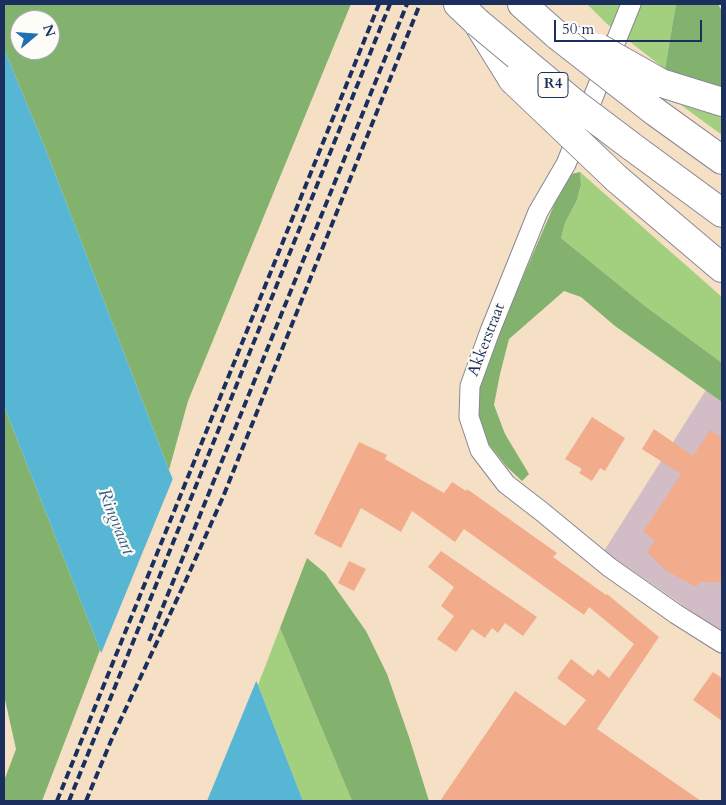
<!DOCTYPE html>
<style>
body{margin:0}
#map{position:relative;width:726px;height:805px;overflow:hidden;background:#f5e0c5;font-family:Cardo,serif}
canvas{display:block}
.frame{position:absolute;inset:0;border:5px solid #1b2f5e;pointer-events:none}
.north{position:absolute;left:10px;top:10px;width:50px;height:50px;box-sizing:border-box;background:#fdfcf7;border:1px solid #a3aaba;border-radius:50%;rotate:72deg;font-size:14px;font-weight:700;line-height:20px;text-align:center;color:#1b2f5e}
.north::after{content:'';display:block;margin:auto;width:18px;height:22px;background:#1f6fb2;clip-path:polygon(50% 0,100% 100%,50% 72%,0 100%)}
.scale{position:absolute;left:554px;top:20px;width:148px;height:22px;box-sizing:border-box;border:2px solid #1b2f5e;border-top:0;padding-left:6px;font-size:15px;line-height:18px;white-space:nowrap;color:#1b2f5e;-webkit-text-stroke:4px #fdfcf7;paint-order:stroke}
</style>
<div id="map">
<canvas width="726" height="805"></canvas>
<div class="frame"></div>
<div class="north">N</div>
<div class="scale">50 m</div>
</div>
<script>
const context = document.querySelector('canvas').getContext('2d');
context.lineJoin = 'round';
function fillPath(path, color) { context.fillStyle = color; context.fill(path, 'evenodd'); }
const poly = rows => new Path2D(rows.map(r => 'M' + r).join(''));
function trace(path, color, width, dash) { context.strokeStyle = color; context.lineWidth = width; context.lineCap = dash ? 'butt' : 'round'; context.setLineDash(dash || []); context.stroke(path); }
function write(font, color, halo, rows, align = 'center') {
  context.font = font + ' Cardo,serif'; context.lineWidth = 4.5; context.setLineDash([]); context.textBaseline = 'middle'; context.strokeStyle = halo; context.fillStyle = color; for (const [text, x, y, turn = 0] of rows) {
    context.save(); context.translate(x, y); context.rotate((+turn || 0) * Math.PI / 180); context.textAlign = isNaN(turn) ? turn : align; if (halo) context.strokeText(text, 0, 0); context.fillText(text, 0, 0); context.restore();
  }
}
fillPath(poly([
 [706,390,722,402,722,632,604,551]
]), '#d2bdc6');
fillPath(poly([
 [587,4,676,4,665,69,607,24],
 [681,105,722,117,722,135],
 [580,172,722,297,722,363,645,306,561,238,565,223,577,200,581,186],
 [280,628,352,801,303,801,258,685]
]), '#a3d07e');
fillPath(poly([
 [4,4,351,4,188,401,169,470,46,150,4,49],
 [20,20,50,20,50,50,20,50],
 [676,4,718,4,722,11,722,87,665,69],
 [580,172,581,185,577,200,565,223,561,238,645,306,722,363,722,402,615,326,581,297,564,291,509,339,500,374,494,405,505,434,529,474,522,481,507,467,484,438,478,413,478,386,488,358,567,175],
 [4,406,100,650,42,801,4,801,4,781,16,749,4,695],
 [307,558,325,573,366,631,387,674,409,737,429,801,352,801,280,628]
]), '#82b26d');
fillPath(poly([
 [4,49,46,150,169,470,258,685,303,801,161,801,100,650,4,406]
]), '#56b6d4');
fillPath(poly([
 [174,476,257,679,207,801,158,801,100,656]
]), '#f5e0c5');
fillPath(poly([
 [592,417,625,438,605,471,600,468,592,481,579,473,582,469,565,459],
 [654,429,693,456,710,430,722,438,722,582,699,582,696,587,665,570,647,552,655,540,643,532,681,474,642,449],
 [359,442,387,455,385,459,444,493,452,482,466,491,467,489,557,553,553,557,606,595,607,594,659,637,597,729,701,801,440,801,515,691,565,726,586,700,557,678,571,659,593,676,598,669,609,678,634,644,589,607,584,615,464,529,455,542,412,511,401,532,361,508,341,548,314,534],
 [441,551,537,617,523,636,505,623,498,633,492,628,485,638,472,629,456,652,437,639,454,616,441,606,454,587,428,567],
 [349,561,366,569,354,591,338,583],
 [713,672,722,678,722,721,693,700]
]), '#f2ac8c');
const minor = poly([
 [631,4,566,164,538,212,490,331,470,386,469,417,480,450,506,484,541,511,609,567,676,614,722,643]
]);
const motorway = poly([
 [458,4,477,22,513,80],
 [522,4,558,36,580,42],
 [661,83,722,102],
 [654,111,722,160],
 [631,146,722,213],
 [617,179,722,268]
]);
trace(minor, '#888892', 21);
trace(motorway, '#888892', 30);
trace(minor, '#fff', 19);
trace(motorway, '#fff', 28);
trace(poly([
 [149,641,407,4],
 [57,801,379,4],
 [69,801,390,4],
 [86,801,113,736,186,580,223,497,420,4]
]), '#1b2f5e', 4, [8, 4]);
const motorwayBridge = poly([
 [477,22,574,103,631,146],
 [558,36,654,111],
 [599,48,661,83],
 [513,80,617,179]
]);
trace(motorwayBridge, '#888892', 30, []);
trace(motorwayBridge, '#fff', 28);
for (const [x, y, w] of [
 [553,85,30]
]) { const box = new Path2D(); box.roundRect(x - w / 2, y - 12.5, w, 25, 4); context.fillStyle = '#fdfcf7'; context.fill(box); trace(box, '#1b2f5e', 1); }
write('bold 15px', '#1b2f5e', null, [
 ["R4",553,85]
]);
write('16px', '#1b2f5e', '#fdfcf7', [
 ["Akkerstraat",487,340,-69]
]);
write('italic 18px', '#305e87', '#fdfcf7', [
 ["Ringvaart",115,522,68]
]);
</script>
